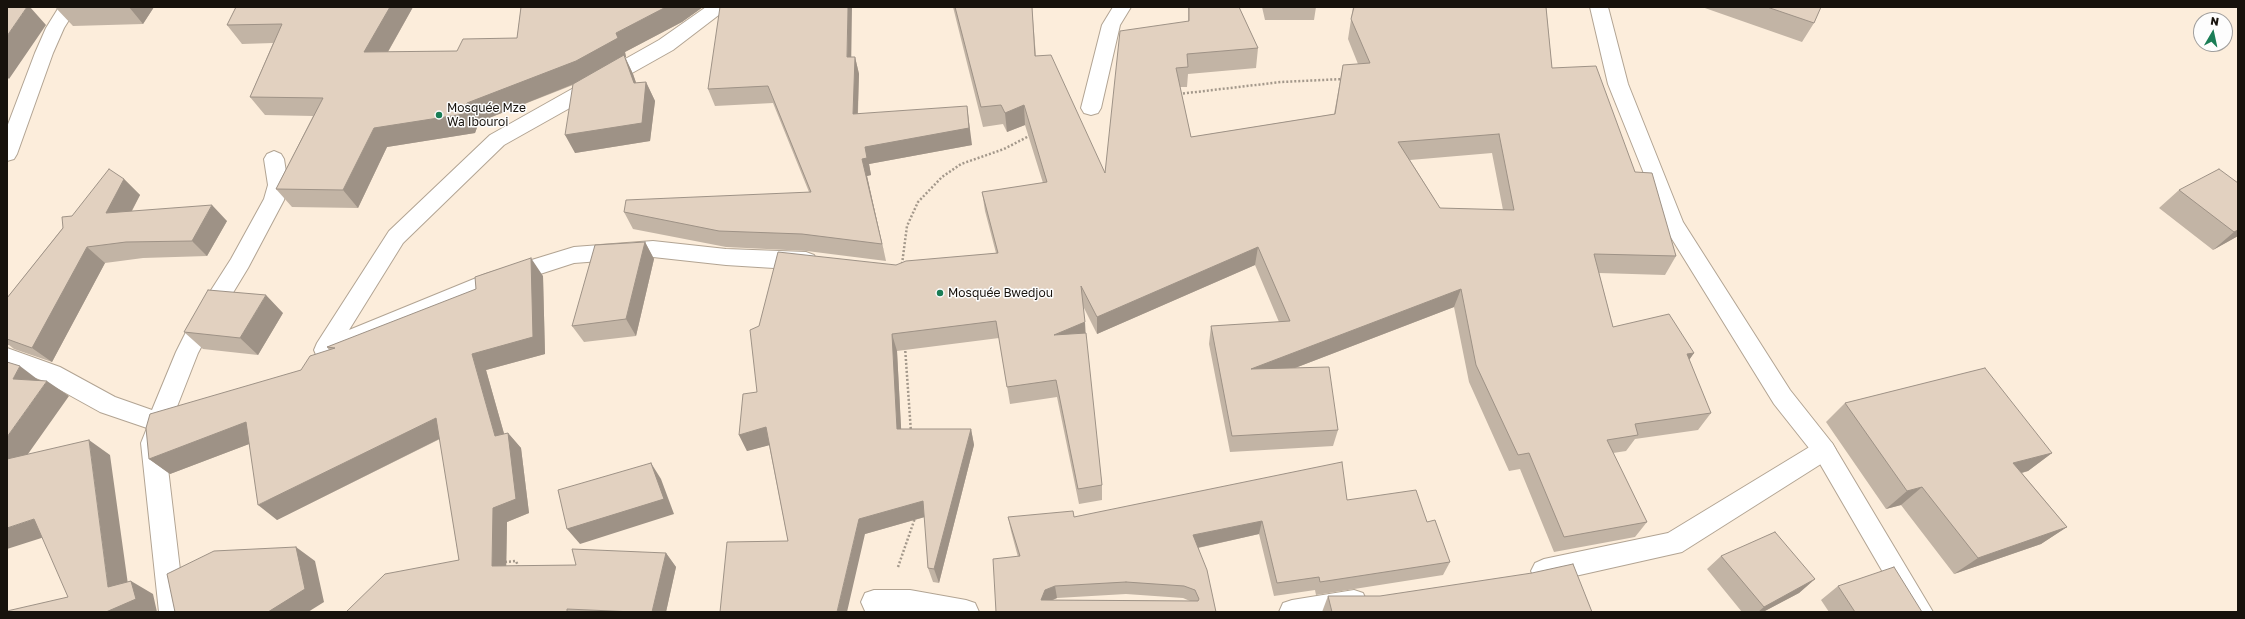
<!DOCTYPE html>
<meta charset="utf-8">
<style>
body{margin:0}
#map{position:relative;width:2245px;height:619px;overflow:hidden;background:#fceddb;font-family:"Golos Text",sans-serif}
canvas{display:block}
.frame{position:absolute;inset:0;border:8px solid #17120c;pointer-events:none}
.north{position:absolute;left:2193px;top:12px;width:40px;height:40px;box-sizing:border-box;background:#fdfdfd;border:1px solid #a19f9d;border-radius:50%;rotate:9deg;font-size:11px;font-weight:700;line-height:16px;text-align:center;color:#17120c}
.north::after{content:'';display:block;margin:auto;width:14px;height:18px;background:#1a7d56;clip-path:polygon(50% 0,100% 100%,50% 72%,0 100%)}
</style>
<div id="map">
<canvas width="2245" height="619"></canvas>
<div class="frame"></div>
<div class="north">N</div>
</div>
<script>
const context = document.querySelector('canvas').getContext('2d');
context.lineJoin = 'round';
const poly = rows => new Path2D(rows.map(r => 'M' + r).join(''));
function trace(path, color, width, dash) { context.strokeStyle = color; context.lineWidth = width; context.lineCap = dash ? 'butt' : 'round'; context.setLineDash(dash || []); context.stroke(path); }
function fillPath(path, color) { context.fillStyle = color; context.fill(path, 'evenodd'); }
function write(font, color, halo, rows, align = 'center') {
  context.font = font + ' "Golos Text",sans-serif'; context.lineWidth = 3; context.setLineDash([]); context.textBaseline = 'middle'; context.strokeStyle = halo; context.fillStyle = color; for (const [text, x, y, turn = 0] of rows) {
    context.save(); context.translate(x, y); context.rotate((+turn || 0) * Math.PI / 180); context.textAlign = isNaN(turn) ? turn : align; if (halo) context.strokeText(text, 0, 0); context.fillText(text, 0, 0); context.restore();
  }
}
const minor = poly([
 [59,7,77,7,64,28,53,53,17,154,14,159,7,161,7,127,35,53,46,28,59,7],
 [706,7,727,7,724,11,673,50,504,145,403,243,349,330,486,274,574,247,653,241,726,249,806,252,814,255,817,261,814,267,806,270,726,265,653,257,574,263,500,287,333,357,325,359,317,357,314,350,317,343,389,231,490,135,659,40,706,7],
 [1113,7,1131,7,1120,25,1101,108,1098,113,1091,115,1084,113,1081,108,1102,25,1113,7],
 [274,151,281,154,284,159,288,185,284,200,248,268,208,334,198,353,171,422,167,429,165,430,167,435,165,443,185,612,159,612,141,443,147,428,100,412,44,381,7,368,7,348,60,367,115,397,152,410,176,352,192,320,231,259,264,199,268,185,264,159,267,154,274,151],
 [1824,439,1832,443,1836,450,1832,457,1682,552,1544,583,1535,579,1531,571,1535,563,1544,559,1668,533,1816,443,1824,439],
 [874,590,910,590,966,600,975,603,979,612,868,612,865,611,861,602,865,593,874,590],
 [1354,590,1363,593,1367,602,1363,611,1360,612,1279,612,1283,603,1292,600,1354,590]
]);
const major = poly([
 [1590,7,1608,7,1628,84,1683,222,1790,390,1832,443,1933,612,1906,612,1816,457,1774,404,1667,231,1608,84,1590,7]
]);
trace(minor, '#b2a493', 2);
trace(major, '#b2a493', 2);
trace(poly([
 [1179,94,1281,82,1343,79],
 [902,264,907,226,918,202,942,177,961,164,1004,149,1031,135],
 [905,347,911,432],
 [505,562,516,561,519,568],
 [898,567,915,518]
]), '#a3988b', 2.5, [2, 2]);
fillPath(minor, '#fff');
fillPath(major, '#fff');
fillPath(poly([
 [55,7,154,7,143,24,73,26],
 [236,7,413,7,388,52,457,51,517,38,521,7,703,7,682,22,625,52,626,57,625,57,633,74,636,83,646,82,655,101,650,141,575,153,573,85,479,122,475,133,387,147,358,208,292,207,276,189,313,116,265,115,250,97,273,43,242,44,227,25],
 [953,7,1032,7,1036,56,1105,173,1188,21,1188,7,1239,7,1258,48,1256,68,1188,74,1187,87,1180,87,1191,137,1334,114,1343,65,1358,64,1348,39,1353,7,1546,7,1552,68,1635,172,1676,256,1665,275,1599,273,1613,327,1694,353,1689,360,1711,413,1698,430,1635,439,1626,451,1613,453,1647,522,1635,537,1554,552,1520,469,1509,471,1469,382,1454,307,1295,368,1338,430,1333,446,1230,452,1209,344,1211,326,1279,322,1255,265,1097,334,1083,306,1085,334,1102,485,1102,500,1079,504,1057,397,1010,404,999,338,897,351,901,429,971,429,974,445,939,583,933,582,928,568,925,517,865,534,788,541,769,445,747,451,739,435,757,392,759,326,896,265,996,253,985,211,982,192,1043,183,1025,125,1007,132,1003,124,983,127],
 [1492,153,1503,210,1440,208,1410,160],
 [1262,7,1316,7,1314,20,1265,20],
 [1702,7,1821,7,1814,23,1802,42],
 [852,57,855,57,859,74,858,113,972,145,869,164,871,175,867,176,886,261,807,251,726,247,633,229,624,212,809,192,773,103,715,106,708,89],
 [124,179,140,195,132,211,227,221,207,256,143,258,105,263,52,362,14,349,9,345,7,345,7,298,72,216],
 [2238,183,2238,236,2213,250,2159,208,2179,190],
 [645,242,654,259,636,336,584,342,572,326],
 [543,276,545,354,486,370,504,434,508,433,521,448,529,513,507,522,506,566,576,565,666,553,676,567,666,612,346,612,459,560,440,439,277,520,249,444,170,474,149,459,301,370,329,350,327,347],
 [283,313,258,355,203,349,184,332],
 [1845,403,2052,453,2028,471,2022,473,2067,527,2041,544,1954,574,1901,505,1886,509,1826,422],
 [1347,500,1427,522,1450,562,1443,575,1316,595,1315,590,1274,596,1259,534,1198,548,1216,612,996,612,1018,557,1011,531,1008,517,1074,517],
 [1126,594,1183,598,1190,601,1053,600,1057,598],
 [1721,556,1815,579,1799,593,1763,612,1742,612,1707,569],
 [1838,586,1922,612,1829,612,1821,600],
 [1328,596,1592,612,1322,612]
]), '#c2b4a5');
fillPath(poly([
 [27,7,30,7,46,25,9,79,7,77,7,36],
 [129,7,154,7,143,24],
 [390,7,413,7,377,71,364,52],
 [666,7,703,7,682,22,625,52,626,57,625,57,633,74,643,102,586,79,479,122,475,133,387,147,358,208,343,190,374,128,467,103,616,33],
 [848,7,852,7,851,74,847,57],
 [855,57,859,74,857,131,853,114],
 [646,82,655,101,650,141,575,153,565,135],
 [1024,105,1025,125,1007,132,1005,113],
 [967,106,972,145,869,164,871,175,867,176,886,261,862,159,865,147],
 [124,179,140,195,122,229,106,213],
 [212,205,227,221,207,256,192,241],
 [2238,230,2238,236,2213,250,2234,232],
 [645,242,654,259,636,336,626,319],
 [87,247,105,263,52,362,32,348],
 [1258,247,1255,265,1097,334,1097,317],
 [531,258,543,276,545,354,486,370,509,451,495,436,472,354],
 [1461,289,1454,307,1248,386,1251,369],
 [266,295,283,313,258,355,240,338],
 [1085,322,1086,340,1054,335],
 [892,334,897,351,902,445,897,429],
 [1694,353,1682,370,1687,354],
 [20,366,41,382,13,379],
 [47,381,69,396,11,478,7,476,7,437],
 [436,418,451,433,277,520,258,505],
 [246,422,265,438,170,474,149,459],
 [766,427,774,444,747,451,739,435],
 [971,429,974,445,939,583,934,569],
 [508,433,521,448,529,513,507,522,506,580,492,566,493,508],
 [89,440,110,455,130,599,108,587],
 [2052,453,2028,471,1990,481,2013,463],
 [651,463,661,479,674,514,580,544,567,529],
 [1922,487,1901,505,1886,509,1907,491],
 [923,501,928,516,865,534,847,612,837,612,859,519],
 [34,519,57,533,7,549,7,528],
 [1262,521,1259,534,1192,549,1193,535],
 [2067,527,2041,544,1954,574,1978,558],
 [296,547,315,561,324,602,308,612,268,612],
 [666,553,676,567,666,612,652,612],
 [1815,579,1799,593,1763,612,1758,612,1764,607],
 [131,581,153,594,157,612,106,612],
 [1055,586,1057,598,1047,602,1041,600,1045,590]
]), '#9e9286');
const building = poly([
 [7,7,27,7,7,36,7,7],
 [236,7,390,7,364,52,457,51,463,39,517,38,521,7,666,7,616,33,618,38,576,61,467,103,464,114,374,128,343,190,276,189,323,98,250,97,282,24,227,25,236,7],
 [720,7,848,7,847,57,855,57,853,114,967,106,969,128,865,147,867,158,862,159,882,244,802,234,719,231,624,212,626,200,811,192,768,86,708,89,720,7],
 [955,7,1032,7,1035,56,1051,55,1105,173,1120,31,1189,21,1189,7,1239,7,1258,48,1187,54,1188,67,1176,68,1191,137,1335,114,1343,65,1370,63,1351,19,1354,7,1546,7,1552,68,1596,66,1635,172,1652,173,1676,256,1594,254,1613,327,1669,314,1694,353,1687,354,1711,413,1635,424,1638,435,1607,440,1647,522,1564,537,1529,453,1518,455,1476,365,1461,289,1251,369,1329,367,1338,430,1232,436,1211,326,1290,321,1258,247,1097,317,1081,286,1085,322,1054,335,1086,333,1102,485,1078,489,1056,380,1007,387,996,321,892,334,897,429,971,429,934,569,928,568,923,501,859,519,837,612,720,612,727,542,788,541,766,427,739,435,743,394,757,392,750,330,759,326,778,252,896,265,906,261,998,253,982,192,1047,182,1024,105,1005,113,1001,105,981,107,955,7],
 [1499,134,1514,210,1440,208,1398,142,1499,134],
 [1767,7,1821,7,1814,23,1767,7],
 [624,55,634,83,646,82,642,123,565,135,573,84,624,55],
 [109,169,124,179,106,213,212,205,192,241,126,242,87,247,32,348,7,339,7,298,63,228,62,217,72,216,109,169],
 [2219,169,2238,183,2238,230,2234,232,2179,190,2219,169],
 [645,242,626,319,572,326,595,245,645,242],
 [531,258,533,337,472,354,495,436,508,433,516,499,493,508,492,566,576,565,572,549,666,553,652,612,634,612,567,609,567,612,346,612,385,574,459,560,436,418,258,505,246,422,149,459,146,428,150,414,301,370,310,356,335,348,327,347,476,289,475,277,531,258],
 [208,290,266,295,240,338,184,332,208,290],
 [7,362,20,366,13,379,47,381,7,437,7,362],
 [1985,368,2052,453,2013,463,2067,527,1978,558,1922,487,1907,491,1845,403,1985,368],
 [89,440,108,587,131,581,136,599,106,612,7,612,7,611,68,597,34,519,7,528,7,459,89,440],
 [1342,462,1347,500,1416,490,1427,522,1435,520,1450,562,1320,582,1319,577,1277,583,1262,521,1193,535,1207,570,1216,612,996,612,993,559,1020,556,1008,517,1073,511,1074,517,1342,462],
 [1126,582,1184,586,1195,590,1199,599,1198,601,1041,600,1045,590,1055,586,1126,582],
 [651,463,664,499,567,529,558,490,651,463],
 [1775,532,1815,579,1764,607,1721,556,1775,532],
 [296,547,305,589,268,612,175,612,167,574,214,551,296,547],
 [1573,564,1592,612,1332,612,1328,596,1380,596,1532,573,1573,564],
 [1894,567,1922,612,1855,612,1838,586,1894,567]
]);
fillPath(building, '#e2d1c0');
trace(building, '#9e9286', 1);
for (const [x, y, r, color] of [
 [439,115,4,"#1a7d56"],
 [940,293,4,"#1a7d56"]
]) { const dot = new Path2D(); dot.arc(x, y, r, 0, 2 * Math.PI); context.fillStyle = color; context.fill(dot); trace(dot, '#fdfdfd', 1.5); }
write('12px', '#17120c', '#fdfdfd', [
 ["Mosquée Mze",447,108],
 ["Wa Ibouroi",447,122],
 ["Mosquée Bwedjou",948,293]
], 'left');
</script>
